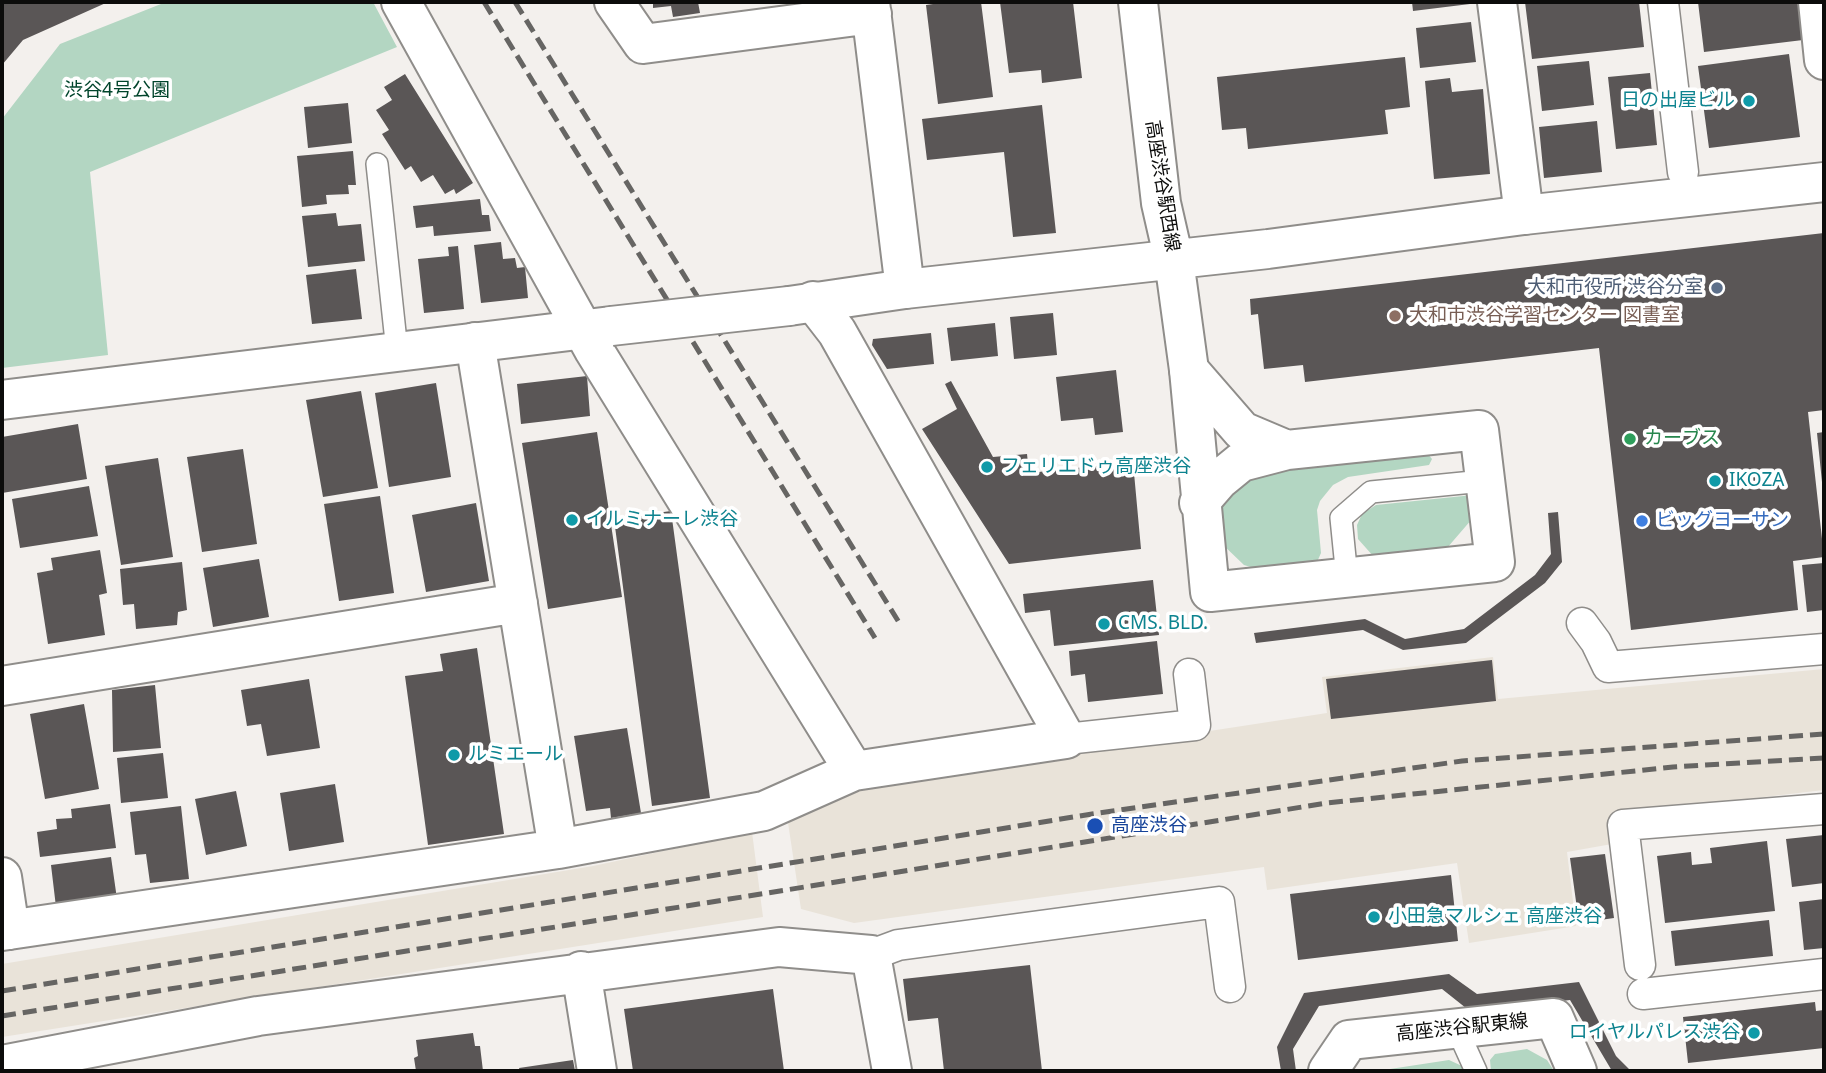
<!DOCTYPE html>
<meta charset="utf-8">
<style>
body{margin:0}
#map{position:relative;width:1826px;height:1073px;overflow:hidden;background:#f3f0ed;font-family:"Noto Sans",sans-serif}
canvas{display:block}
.frame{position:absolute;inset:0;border:4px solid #0c0c0b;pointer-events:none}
</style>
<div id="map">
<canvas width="1826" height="1073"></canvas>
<div class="frame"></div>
</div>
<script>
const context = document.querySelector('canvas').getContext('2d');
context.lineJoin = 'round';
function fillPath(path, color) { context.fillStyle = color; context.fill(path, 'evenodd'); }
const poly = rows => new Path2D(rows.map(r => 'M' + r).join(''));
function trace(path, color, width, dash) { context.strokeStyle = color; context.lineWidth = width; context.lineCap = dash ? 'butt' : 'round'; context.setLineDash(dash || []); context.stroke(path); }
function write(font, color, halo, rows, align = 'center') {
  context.font = font + ' "Noto Sans","Noto Sans JP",sans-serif'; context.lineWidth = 7; context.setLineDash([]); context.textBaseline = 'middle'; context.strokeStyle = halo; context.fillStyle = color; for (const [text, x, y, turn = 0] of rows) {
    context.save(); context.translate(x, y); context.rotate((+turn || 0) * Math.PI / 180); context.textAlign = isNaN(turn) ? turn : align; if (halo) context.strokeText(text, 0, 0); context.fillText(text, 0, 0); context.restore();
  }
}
fillPath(poly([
 [1493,657,1498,699,1824,669,1824,790,1610,815,1612,844,1567,852,1576,926,1469,943,1457,863,1267,890,1264,867,854,923,801,909,787,816,864,784,1327,713,1322,677],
 [752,832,763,917,2,1037,2,964,593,866]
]), '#e9e3d9');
fillPath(poly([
 [166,2,373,2,397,47,90,172,108,355,2,368,2,119,60,44],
 [1427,453,1432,459,1429,465,1348,477,1333,485,1320,501,1317,510,1321,553,1317,562,1264,571,1244,565,1220,542,1220,498,1257,471],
 [1473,495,1472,519,1447,548,1374,557,1358,539,1357,525,1362,514,1376,505],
 [1527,1049,1547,1060,1554,1071,1491,1071,1490,1060,1495,1054],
 [1449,1060,1462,1066,1464,1071,1377,1071]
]), '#b3d6c2');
fillPath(poly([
 [2,2,108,2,23,40,2,65],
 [653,2,698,2,700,13,673,17,671,6,653,8],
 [947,2,981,2,993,97,938,104,926,5],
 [1000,2,1073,2,1082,78,1042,83,1041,70,1009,73],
 [1412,2,1469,2,1470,4,1413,11],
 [1525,2,1639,2,1644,47,1532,59],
 [1698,2,1799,2,1803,40,1704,52],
 [1471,22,1476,62,1420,68,1416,28],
 [1789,54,1800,137,1709,148,1698,66],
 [1405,57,1410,107,1385,110,1388,134,1248,149,1246,128,1222,130,1217,77],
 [1589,61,1594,105,1542,111,1537,66],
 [1650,73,1657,145,1616,149,1608,77],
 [405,74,473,183,456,194,454,189,445,194,433,175,421,182,411,166,405,170,382,134,389,130,376,110,392,100,384,87],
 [1450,78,1452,92,1483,89,1490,174,1434,179,1425,81],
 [348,103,352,143,308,148,304,107],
 [1042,105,1056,233,1013,237,1004,152,927,160,922,119],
 [1597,121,1602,172,1544,178,1539,127],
 [353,151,356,185,348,185,349,194,326,195,327,204,302,207,297,156],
 [480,199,482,215,489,215,491,231,434,236,433,226,416,228,413,206],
 [336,213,338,226,361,224,365,261,308,267,302,216],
 [1824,233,1824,410,1808,412,1824,557,1793,561,1798,610,1631,630,1599,348,1305,382,1303,365,1264,369,1258,314,1251,315,1250,299],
 [501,242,503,259,515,258,517,268,525,267,528,298,481,303,474,245],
 [458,246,464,309,424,313,418,259,449,256,448,247],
 [356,269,362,319,312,324,306,275],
 [1053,313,1057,355,1014,359,1010,317],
 [995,323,998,356,951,361,947,328],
 [931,333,934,364,887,369,872,345,873,339],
 [1116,370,1123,432,1095,435,1093,418,1061,421,1056,377],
 [587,376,590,416,521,424,517,384],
 [951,381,993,457,1027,454,1029,473,1133,462,1141,549,1009,564,922,429,957,409,945,384],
 [436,383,451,477,389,487,375,393],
 [361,391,378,488,323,497,306,400],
 [78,424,87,479,2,493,2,437],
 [597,432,622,597,548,609,522,443],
 [1824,432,1824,482,1822,482,1817,433],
 [243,449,257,544,202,552,187,457],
 [158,458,173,557,121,565,105,466],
 [89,486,98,536,20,548,12,499],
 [380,496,394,593,339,601,324,504],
 [476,503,489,581,426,592,412,515],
 [671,511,710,798,652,806,614,519],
 [1558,512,1562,562,1545,583,1466,643,1403,650,1363,630,1256,643,1254,633,1365,619,1405,639,1464,629,1535,575,1551,554,1548,513],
 [100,550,107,593,99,595,105,635,48,644,37,573,53,570,51,558],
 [259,559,269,617,213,627,203,568],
 [182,562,187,610,178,612,177,625,136,629,134,604,123,605,120,569],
 [1824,563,1824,610,1807,612,1802,565],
 [1153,580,1159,635,1054,646,1050,610,1025,613,1023,594],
 [1157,641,1163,694,1088,702,1085,674,1071,676,1069,651],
 [477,648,504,834,428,845,405,676,443,671,440,654],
 [1492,660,1496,701,1331,719,1326,679],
 [309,679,320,748,267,756,261,724,247,726,241,690],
 [155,685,161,748,113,752,112,690],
 [84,704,99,789,45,799,30,714],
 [627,728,641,813,611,818,610,808,586,811,574,736],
 [163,753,168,798,121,803,117,758],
 [335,784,344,842,289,851,280,793],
 [236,791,247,846,206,855,195,799],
 [110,804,116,848,40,857,37,832,57,829,56,819,72,818,71,809],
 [181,806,189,879,150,883,146,854,135,855,130,812],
 [1824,835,1824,883,1792,887,1786,839],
 [1767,841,1775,911,1665,923,1657,856,1691,852,1692,865,1712,863,1710,848],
 [1605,854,1614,918,1579,923,1570,858],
 [111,857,117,899,56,907,51,865],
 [1451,875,1458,941,1298,960,1290,894],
 [1824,899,1824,948,1804,950,1799,902],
 [1769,920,1773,956,1675,966,1671,931],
 [1030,965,1042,1071,944,1071,938,1018,908,1021,903,979],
 [1449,974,1477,994,1579,982,1616,1056,1631,1071,1612,1071,1570,1000,1471,1012,1442,989,1319,1006,1293,1049,1296,1071,1281,1071,1277,1047,1304,993],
 [773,989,784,1071,633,1071,624,1009],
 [1815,1002,1816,1011,1824,1010,1824,1048,1688,1063,1683,1017],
 [473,1033,475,1046,480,1046,483,1071,416,1071,414,1058,418,1056,416,1040],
 [573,1060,575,1071,520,1071,519,1068]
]), '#5a5656');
const service = poly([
 [377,164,397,351],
 [1347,578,1341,518,1371,492,1483,481],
 [1457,1029,1476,1071]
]);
const pedestrian = poly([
 [1663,2,1683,172],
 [1582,623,1596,642,1608,667,1824,649],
 [1066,739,1195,725,1189,674],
 [871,955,898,945,1219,902,1230,987],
 [1640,965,1623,825,1824,809],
 [1643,994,1824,974]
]);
const minor = poly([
 [401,2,594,350,854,771],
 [614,2,643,44,872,14],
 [870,2,905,289],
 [1497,2,1524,215],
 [1818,2,1824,60],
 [475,342,558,849],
 [1189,370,1242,431,1287,450,1479,430,1495,562,1210,592,1189,370],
 [1199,503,1219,480,1241,462,1287,450],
 [2,686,518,603],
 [2,877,10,930],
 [2,931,558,849,764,811,854,771,1066,739,837,332,813,301],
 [581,971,597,1071],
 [2,1065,258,1016,779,947,871,955,892,1071],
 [1328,1071,1349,1040,1554,1018,1577,1071]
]);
const tertiary = poly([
 [1138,2,1161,203,1174,260,1189,370],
 [789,306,905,289,1268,249,1524,215,1824,182],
 [2,400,611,326]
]);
trace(service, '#8f8d8a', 24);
trace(pedestrian, '#8f8d8a', 33);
trace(minor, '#8f8d8a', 42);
trace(tertiary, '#8f8d8a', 42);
trace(service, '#fff', 21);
trace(pedestrian, '#fff', 30);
trace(minor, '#fff', 38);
trace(tertiary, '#fff', 38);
trace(poly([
 [484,2,875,638],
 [515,2,900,624],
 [2,991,1092,814,1462,761,1824,734],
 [2,1016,1327,803,1673,767,1824,758]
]), '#666563', 5, [14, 7]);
const tertiaryBridge = poly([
 [611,326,789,306]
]);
trace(tertiaryBridge, '#8f8d8a', 42, []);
trace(tertiaryBridge, '#fff', 38);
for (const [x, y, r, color] of [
 [1749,101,7,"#0f9aa8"],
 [1717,288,7,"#5c6f8a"],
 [1395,316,7,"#8d6e63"],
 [1630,439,7,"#2e9e5b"],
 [987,467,7,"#0f9aa8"],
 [1715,481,7,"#0f9aa8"],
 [572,520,7,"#0f9aa8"],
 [1642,521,7,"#3f7fe0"],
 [1104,624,7,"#0f9aa8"],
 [454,755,7,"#0f9aa8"],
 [1095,826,9,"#1a4fb4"],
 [1374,917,7,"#0f9aa8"],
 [1754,1033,7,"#0f9aa8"]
]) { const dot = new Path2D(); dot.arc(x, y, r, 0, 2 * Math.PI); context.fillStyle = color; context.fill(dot); trace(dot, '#fff', 2.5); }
write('19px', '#00442b', '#fff', [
 ["渋谷4号公園",117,91]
]);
write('19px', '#0d838f', '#fff', [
 ["日の出屋ビル",1735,101,"right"],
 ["フェリエドゥ高座渋谷",1001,467],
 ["IKOZA",1729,481],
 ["イルミナーレ渋谷",586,520],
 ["CMS. BLD.",1118,624],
 ["ルミエール",468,755],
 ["小田急マルシェ 高座渋谷",1388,917],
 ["ロイヤルパレス渋谷",1740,1033,"right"]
], 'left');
write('19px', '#0c0c0b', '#fff', [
 ["高座渋谷駅西線",1162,186,81],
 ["高座渋谷駅東線",1462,1028,-6]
]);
write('19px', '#4e5e75', '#fff', [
 ["大和市役所 渋谷分室",1703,288]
], 'right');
write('19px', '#785e54', '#fff', [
 ["大和市渋谷学習センター 図書室",1409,316]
], 'left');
write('19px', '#27864d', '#fff', [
 ["カーブス",1644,439]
], 'left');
write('19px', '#366cbe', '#fff', [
 ["ビッグヨーサン",1656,521]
], 'left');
write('19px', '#164399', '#fff', [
 ["高座渋谷",1111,826]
], 'left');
</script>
